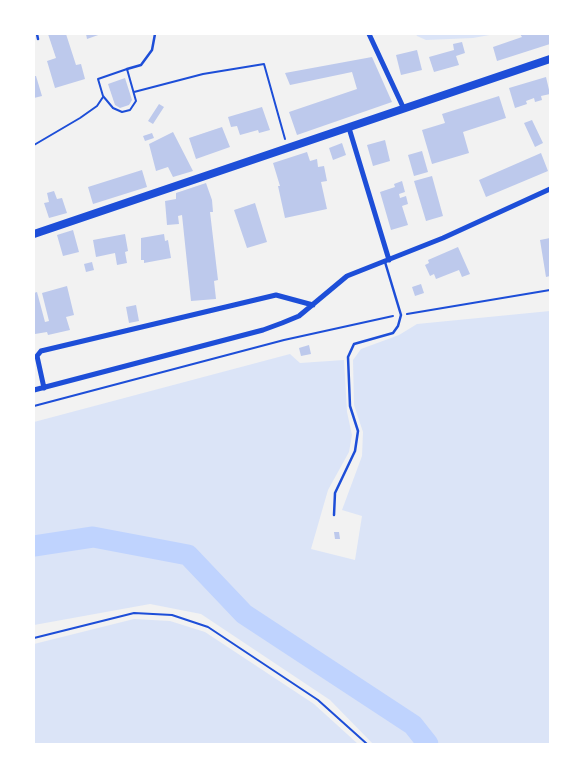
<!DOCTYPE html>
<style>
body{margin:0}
#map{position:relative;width:584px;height:778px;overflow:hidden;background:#f2f2f2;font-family:Cabin,sans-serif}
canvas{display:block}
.frame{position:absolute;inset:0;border:35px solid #fff;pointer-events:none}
</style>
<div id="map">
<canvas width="584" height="778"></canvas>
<div class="frame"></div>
</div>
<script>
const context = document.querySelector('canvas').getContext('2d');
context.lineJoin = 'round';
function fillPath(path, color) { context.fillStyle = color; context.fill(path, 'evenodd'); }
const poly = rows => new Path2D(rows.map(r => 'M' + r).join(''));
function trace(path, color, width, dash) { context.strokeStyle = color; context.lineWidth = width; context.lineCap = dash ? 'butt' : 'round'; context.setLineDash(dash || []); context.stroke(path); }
fillPath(poly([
 [416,34,495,34,473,38,426,40,417,36],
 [550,311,550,744,373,744,330,700,201,614,150,604,34,625,34,422,290,354,300,363,344,360,347,412,352,435,349,452,328,490,311,549,355,560,362,516,342,510,362,456,363,432,354,405,353,360,361,349,399,335,417,324],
 [134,619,170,621,205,632,314,704,358,744,34,744,34,644]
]), '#dbe4f7');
trace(poly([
 [34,546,93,537,188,555,244,614,413,725,428,744]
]), '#bfd3fe', 21);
fillPath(poly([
 [48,34,66,34,76,65,81,64,85,79,55,88,47,61,56,58],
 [86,34,101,34,87,39],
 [520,34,550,34,550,44,497,61,493,47,522,37],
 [462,42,465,53,456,56,459,65,434,72,429,57,454,50,453,44],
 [417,50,422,70,401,75,396,55],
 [372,57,392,102,297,135,289,112,357,89,352,72,290,85,285,73],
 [34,76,36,76,42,96,34,98],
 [546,77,550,94,541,96,542,100,535,102,534,98,526,101,527,104,515,108,509,88],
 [125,78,132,100,129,105,120,108,115,105,108,84],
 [499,96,506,118,463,132,469,153,432,164,422,130,445,123,442,114],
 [159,104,164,107,153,124,148,121],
 [262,107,270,130,259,133,258,130,240,135,237,126,231,127,228,117],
 [532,120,543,143,535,147,524,123],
 [222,127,230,147,196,159,189,138],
 [173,132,193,171,173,177,168,167,156,171,149,144],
 [152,133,154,138,145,141,143,136],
 [385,140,390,161,373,166,367,145],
 [342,143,346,155,333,160,329,148],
 [422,151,428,172,414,176,408,155],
 [307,152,310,161,317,159,318,167,324,166,327,181,321,182,327,209,285,218,278,186,280,186,273,163],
 [541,153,548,171,486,197,479,180],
 [142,170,147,187,93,204,88,187],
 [432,176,443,216,426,221,414,181],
 [402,181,405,192,399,194,400,198,406,196,408,204,402,206,408,225,391,230,380,192,395,187,394,184],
 [206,183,212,200,213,212,210,212,218,280,214,281,216,299,191,301,182,215,178,216,179,224,167,225,165,201,176,199,176,193],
 [54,191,57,199,62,198,67,213,49,218,44,203,49,202,47,193],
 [255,203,267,242,247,248,234,210],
 [73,230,79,252,63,256,57,235],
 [125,234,128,251,125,252,127,263,117,265,115,253,96,257,93,240],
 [164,234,165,241,168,240,171,258,144,263,144,260,141,260,141,238],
 [550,238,550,276,546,277,540,240],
 [458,247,470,274,462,277,459,270,436,279,434,274,430,276,425,265,429,263,428,260],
 [92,262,94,270,86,272,84,264],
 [421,284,424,293,415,296,412,287],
 [67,286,74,315,66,317,70,330,48,335,47,332,35,334,34,293,37,292,45,322,49,321,42,293],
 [136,305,139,321,129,323,126,307],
 [309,345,311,354,301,356,299,348],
 [334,532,339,532,340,539,335,539]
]), '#bdc9ec');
trace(poly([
 [127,69,136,101,130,110,122,112,113,108,103,96,98,79,127,69],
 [134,92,203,74,264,64,285,139],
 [34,145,80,118,97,106,103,97],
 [407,314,550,290],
 [34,406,284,340,393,316],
 [34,638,134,613,172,615,208,627,318,700,367,744]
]), '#1d4ed8', 2);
trace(poly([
 [37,34,38,39],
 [127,69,141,65,152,50,155,34],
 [334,515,335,493,355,451,358,431,350,406,348,357,354,344,393,333,398,326,401,315,385,262]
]), '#1d4ed8', 2.5);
trace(poly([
 [369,34,404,109],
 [349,128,389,260],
 [44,388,37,356,41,351,276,295,313,305],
 [34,390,263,330,282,323,299,316,347,276,443,238,550,189]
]), '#1d4ed8', 5);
trace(poly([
 [34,234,550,59]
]), '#1d4ed8', 8);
</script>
